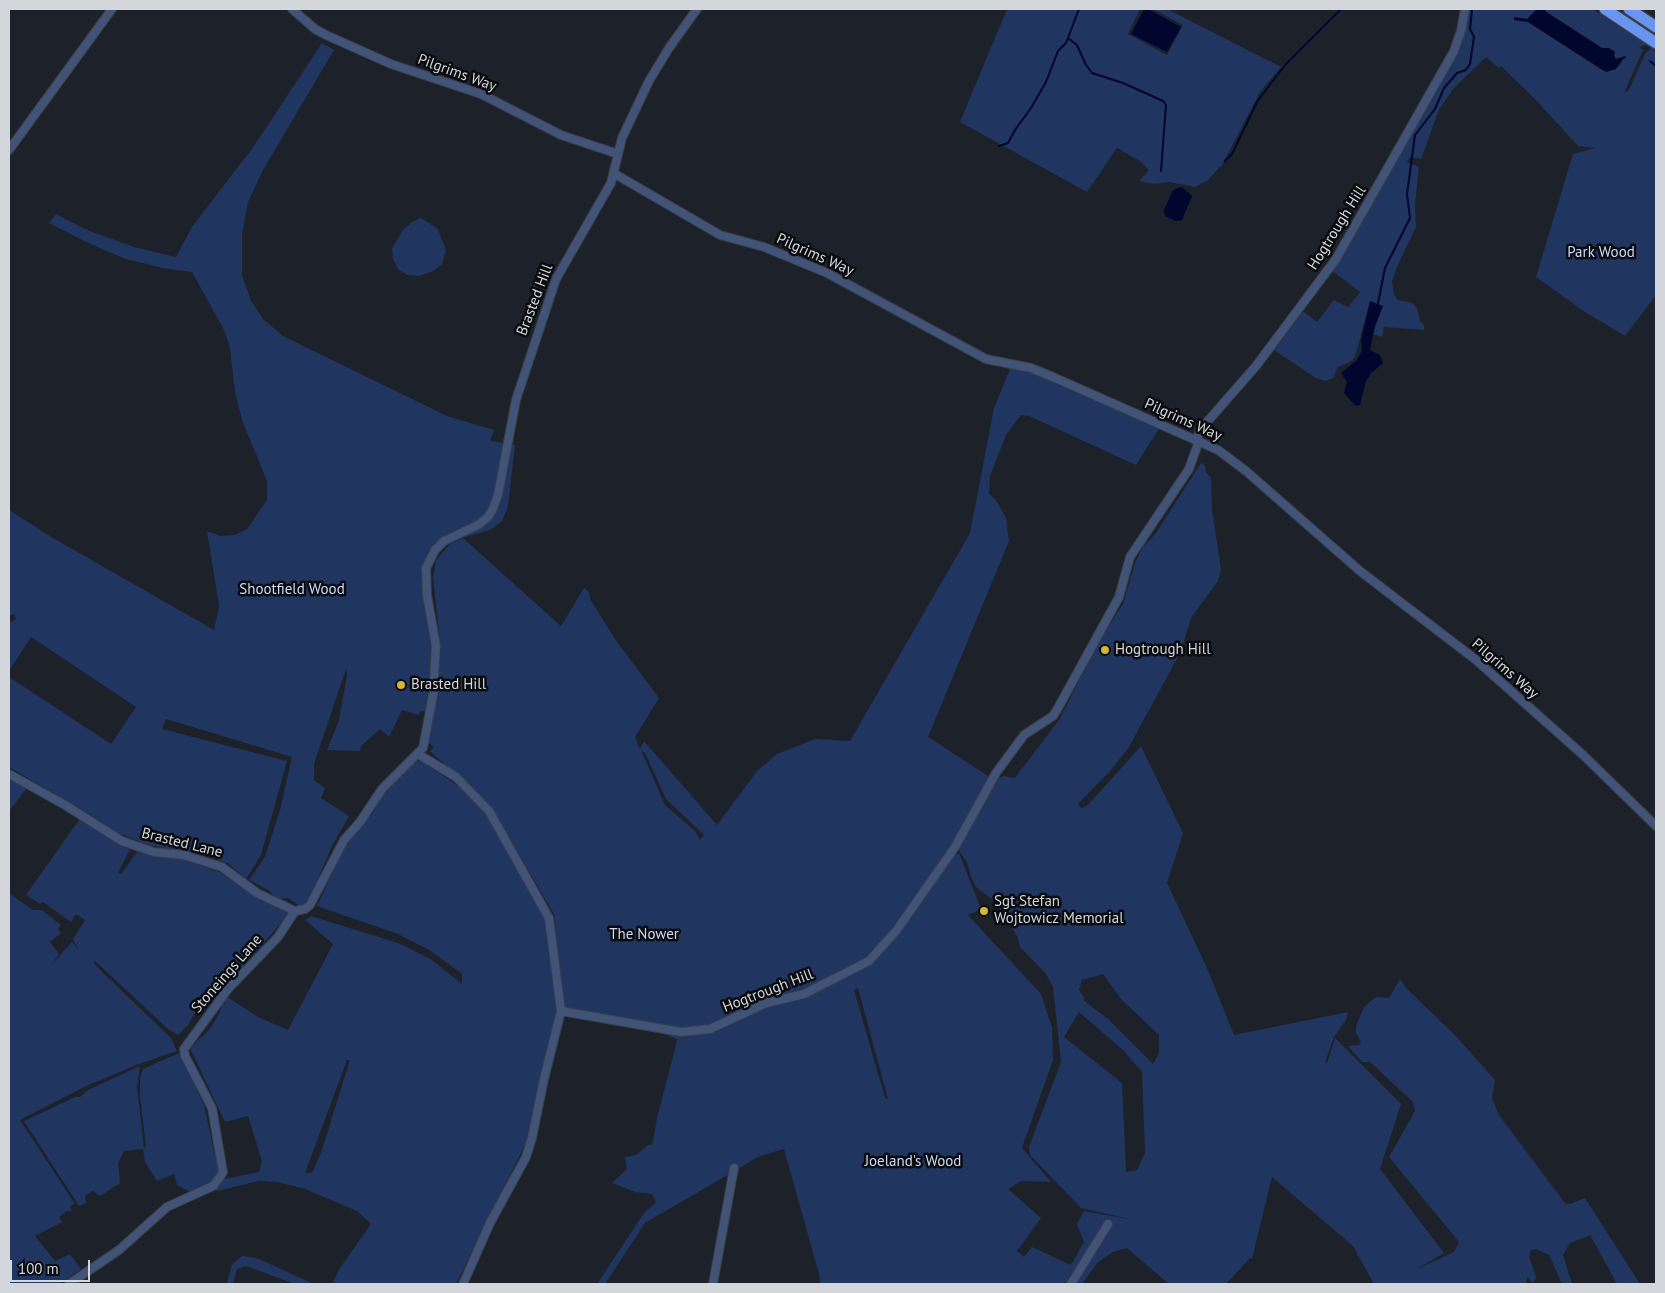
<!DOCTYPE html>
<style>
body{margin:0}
#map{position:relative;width:1665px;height:1293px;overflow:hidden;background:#1d212a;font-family:"PT Sans",sans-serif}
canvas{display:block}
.frame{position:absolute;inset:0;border:10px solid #d3d6db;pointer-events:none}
.scale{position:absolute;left:10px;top:1260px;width:80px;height:22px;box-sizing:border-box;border:2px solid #d3d6db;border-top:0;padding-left:6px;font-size:15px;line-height:18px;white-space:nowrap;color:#d3d6db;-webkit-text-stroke:4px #090b0f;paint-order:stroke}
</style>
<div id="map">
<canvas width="1665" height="1293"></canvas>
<div class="frame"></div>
<div class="scale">100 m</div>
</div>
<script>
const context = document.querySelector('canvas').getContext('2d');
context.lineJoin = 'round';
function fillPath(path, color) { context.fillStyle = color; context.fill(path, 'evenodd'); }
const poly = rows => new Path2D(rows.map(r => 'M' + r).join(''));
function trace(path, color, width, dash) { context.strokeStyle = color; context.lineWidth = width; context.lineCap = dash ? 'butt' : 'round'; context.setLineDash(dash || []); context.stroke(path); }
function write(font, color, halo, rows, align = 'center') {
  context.font = font + ' "PT Sans",sans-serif'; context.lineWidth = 5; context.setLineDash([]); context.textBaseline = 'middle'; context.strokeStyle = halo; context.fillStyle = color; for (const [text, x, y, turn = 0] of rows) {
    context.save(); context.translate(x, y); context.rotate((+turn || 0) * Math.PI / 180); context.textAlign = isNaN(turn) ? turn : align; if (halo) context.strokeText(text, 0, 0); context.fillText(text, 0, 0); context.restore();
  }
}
fillPath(poly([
 [1007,9,1140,9,1128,34,1167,55,1183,25,1153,9,1167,9,1281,67,1260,92,1222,165,1207,181,1195,187,1169,182,1154,184,1139,181,1149,170,1140,161,1117,148,1087,192,960,122],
 [1498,9,1538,9,1527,19,1514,17,1528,22,1602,70,1619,66,1623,59,1616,59,1614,56,1615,52,1602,48,1544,11,1545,9,1592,9,1647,45,1639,47,1643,50,1624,93,1629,90,1645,54,1651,48,1656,52,1656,295,1625,336,1585,312,1536,277,1573,154,1595,148,1578,146,1535,99,1501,66,1499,68,1486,57,1453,89,1439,110,1421,159,1410,157,1407,162,1419,167,1415,204,1416,227,1397,267,1392,282,1394,294,1398,300,1412,303,1417,308,1420,321,1424,325,1424,330,1384,327,1382,337,1373,334,1383,306,1368,308,1355,357,1350,362,1338,367,1333,378,1326,381,1316,378,1274,350,1302,313,1304,312,1317,322,1334,300,1348,307,1360,292,1331,270,1361,222,1451,63,1468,10],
 [322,43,334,50,263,170,248,202,242,235,242,275,251,301,264,320,283,336,447,416,494,430,490,441,504,443,494,498,487,513,474,523,441,539,430,550,423,565,426,614,432,635,427,712,420,711,419,715,402,710,389,737,380,729,361,746,360,751,327,750,339,720,347,675,346,669,314,764,314,780,325,788,321,798,349,816,332,846,310,897,301,907,288,898,278,899,268,890,249,880,265,857,280,810,292,757,166,719,162,729,287,761,261,855,246,879,229,864,207,855,148,845,114,831,94,817,9,767,9,677,111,744,136,707,31,637,9,671,9,623,16,619,14,614,9,616,9,510,53,538,214,630,219,606,207,531,221,536,235,535,247,529,267,500,267,481,242,420,235,392,230,348,224,330,192,272,162,268,123,258,86,242,49,223,56,214,87,230,134,247,176,257,192,227,254,146],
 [421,218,438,229,446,251,442,264,433,271,419,276,407,275,398,269,393,259,392,248,403,230,412,222],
 [1010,369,1021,369,1041,374,1160,427,1136,465,1029,416,1021,415,1006,435,990,476,989,494,996,500,1006,518,1009,541,928,737,991,778,953,846,892,929,867,958,804,990,765,1000,709,1025,681,1029,564,1010,554,914,491,807,430,751,434,747,428,742,441,650,433,578,436,560,450,544,463,538,561,626,584,588,589,592,590,599,617,642,659,698,635,737,640,749,644,741,717,825,757,771,777,754,815,739,850,741,970,533,994,408],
 [641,750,645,753,666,799,704,835,700,840,695,831,665,805],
 [510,444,515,445,508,506,502,521,490,530,465,537,463,533,489,521],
 [1201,463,1205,465,1206,472,1211,478,1212,510,1221,569,1218,581,1191,618,1181,651,1129,747,1110,771,1078,804,1081,808,1087,806,1141,746,1183,833,1167,883,1207,968,1234,1035,1348,1012,1347,1018,1334,1037,1325,1062,1327,1063,1335,1038,1401,1104,1380,1169,1444,1253,1415,1270,1454,1252,1459,1242,1389,1157,1415,1111,1413,1102,1370,1062,1362,1062,1348,1046,1359,1045,1361,1042,1356,1033,1356,1026,1364,1007,1376,997,1389,998,1400,979,1406,988,1455,1035,1495,1080,1492,1098,1499,1115,1565,1203,1570,1204,1585,1198,1640,1284,1617,1284,1590,1235,1570,1243,1563,1255,1572,1284,1562,1284,1549,1255,1536,1249,1531,1250,1529,1257,1535,1273,1536,1279,1532,1283,1528,1277,1525,1284,1374,1284,1353,1246,1272,1177,1252,1259,1250,1258,1226,1284,1169,1284,1127,1248,1113,1252,1098,1262,1082,1284,820,1284,819,1274,784,1149,760,1156,645,1223,605,1284,597,1284,644,1213,656,1202,652,1194,635,1192,612,1183,627,1169,625,1157,636,1155,648,1145,652,1145,658,1114,675,1049,677,1039,647,1028,709,1031,869,965,953,856,959,853,981,909,968,915,1041,994,1052,1028,1053,1060,1022,1148,1051,1182,1021,1181,1008,1189,1041,1218,1017,1251,1024,1257,1032,1247,1071,1265,1084,1242,1077,1224,1084,1211,1134,1220,1081,1208,1030,1155,1029,1147,1061,1062,1053,987,1046,974,1020,947,1018,938,997,903,976,887,971,877,967,862,959,851,960,846,995,779,1004,776,1015,778,1059,720,1100,640,1123,604,1135,563,1143,547,1156,533],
 [1103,974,1121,999,1159,1035,1159,1053,1153,1064,1108,1019,1083,1000,1085,999,1079,990,1082,980],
 [858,988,888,1099,885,1098,854,990],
 [1079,1012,1123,1050,1142,1072,1145,1153,1137,1170,1126,1172,1122,1083,1064,1037],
 [416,761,421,761,450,780,471,797,489,818,546,919,560,1007,527,1141,456,1284,332,1284,340,1268,371,1224,357,1211,305,1189,277,1182,259,1181,217,1191,215,1188,224,1179,259,1172,262,1161,248,1116,225,1122,190,1048,209,1030,219,1014,222,1005,225,1003,226,996,258,1017,288,1030,333,944,305,920,311,916,401,944,432,960,462,984,462,974,431,951,398,934,317,906,343,849,374,811,381,797,392,786,390,784,404,769,406,771],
 [347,1060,350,1060,322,1150,312,1173,305,1173],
 [9,779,27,788,9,811],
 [79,820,130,850,118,872,121,874,137,852,185,860,225,874,250,893,289,914,206,1009,194,1014,188,1025,178,1035,168,1029,95,961,94,964,171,1038,177,1051,136,1065,84,1087,20,1120,75,1204,70,1206,72,1211,67,1211,59,1217,62,1222,35,1236,55,1261,70,1254,81,1269,59,1284,9,1284,9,893,33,910,42,910,61,925,58,929,61,933,50,942,59,954,51,965,72,942,79,951,73,939,85,920,76,914,71,922,43,902,40,904,26,895],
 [179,1053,204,1105,219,1173,213,1181,190,1192,177,1185,174,1174,157,1181,145,1162,143,1149,124,1151,118,1163,120,1183,100,1196,93,1191,89,1193,85,1196,86,1203,79,1206,24,1121,75,1097,80,1097,88,1090,140,1066,137,1087,144,1148,146,1146,140,1096,140,1078,143,1069],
 [242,1256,257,1258,314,1284,295,1284,246,1266,237,1269,233,1284,227,1284,232,1264]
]), '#213561');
fillPath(poly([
 [1144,9,1148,9,1181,27,1167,52,1131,34],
 [1545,9,1545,11,1602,48,1609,48,1615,52,1614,56,1616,59,1625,56,1626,58,1623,59,1616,69,1606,72,1528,22,1514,20,1514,17,1527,19,1536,10],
 [1182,187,1192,196,1182,220,1175,221,1165,216,1164,210,1173,190],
 [1370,301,1383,306,1375,325,1370,350,1380,355,1383,363,1371,373,1366,381,1360,405,1356,406,1344,393,1347,382,1341,373,1357,360,1362,350,1361,341]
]), '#00062e');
trace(poly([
 [1068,38,1077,45,1086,65,1092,73,1123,83,1163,101,1166,105,1161,171],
 [1650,61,1656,66],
 [999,146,1008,143,1015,130,1031,108,1046,82,1058,51,1066,43,1079,9],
 [1225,161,1232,154,1257,102,1268,87,1286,64,1341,9],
 [1378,303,1385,268,1410,218,1407,194,1415,135,1435,109,1444,88,1457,73,1466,70,1470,64,1474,37,1470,29,1472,9]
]), '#00062e', 2);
const minor = poly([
 [292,9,315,29,326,35,391,64,481,94,561,135,618,154],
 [9,150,112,9],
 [615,174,720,235,764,247,827,273,986,359,1031,368,1053,377,1218,450,1246,471,1360,571,1476,660,1582,754,1656,826],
 [1197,440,1200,430,1256,366,1336,259,1454,51,1461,31,1465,9],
 [418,754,456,777,489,811,549,918,561,1011,544,1079,532,1138,526,1157,490,1223,463,1284],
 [9,774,65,805,122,841,154,852,184,855,222,867,257,893,295,911],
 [561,1011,681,1032,710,1029,766,1003,804,994,869,961,896,931,955,847,996,773,1024,735,1053,716,1058,708,1119,597,1130,557,1189,469,1199,441],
 [69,1284,119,1250,167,1207,213,1186,220,1177,223,1172,212,1108,185,1056,184,1049,228,989,278,937,295,911,305,909,310,905,344,840,360,822,382,789,423,748,433,695,436,646,427,595,426,568,435,550,444,541,478,525,488,517,493,509,498,495,516,400,556,279,611,183,622,138,649,81,669,48,697,9],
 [713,1284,734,1168],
 [1071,1284,1108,1224]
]);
const highway = poly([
 [1605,9,1656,43],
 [1629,9,1656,27]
]);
trace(minor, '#3a3e46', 10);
trace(highway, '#3a3e46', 14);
trace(minor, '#415377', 8);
trace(highway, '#6994ef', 11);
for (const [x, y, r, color] of [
 [1105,650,5,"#d6b534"],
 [401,685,5,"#d6b534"],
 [984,911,5,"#d6b534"]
]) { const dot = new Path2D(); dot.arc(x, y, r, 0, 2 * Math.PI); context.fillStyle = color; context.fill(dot); trace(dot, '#090b0f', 2); }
write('15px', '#d3d6db', '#090b0f', [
 ["Pilgrims Way",457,73,20],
 ["Hogtrough Hill",1337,228,-58],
 ["Pilgrims Way",815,255,24],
 ["Brasted Hill",535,300,-69],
 ["Pilgrims Way",1183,420,24],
 ["Pilgrims Way",1505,669,41],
 ["Brasted Lane",182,843,14],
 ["Stoneings Lane",227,974,-49],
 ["Hogtrough Hill",768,991,-21]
]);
write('15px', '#ccdbf9', '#090b0f', [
 ["Park Wood",1601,253],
 ["Shootfield Wood",292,590],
 ["The Nower",644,935],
 ["Joeland's Wood",913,1162]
]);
write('15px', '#d3d6db', '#090b0f', [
 ["Hogtrough Hill",1115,650],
 ["Brasted Hill",411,685],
 ["Sgt Stefan",994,902],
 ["Wojtowicz Memorial",994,919]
], 'left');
</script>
